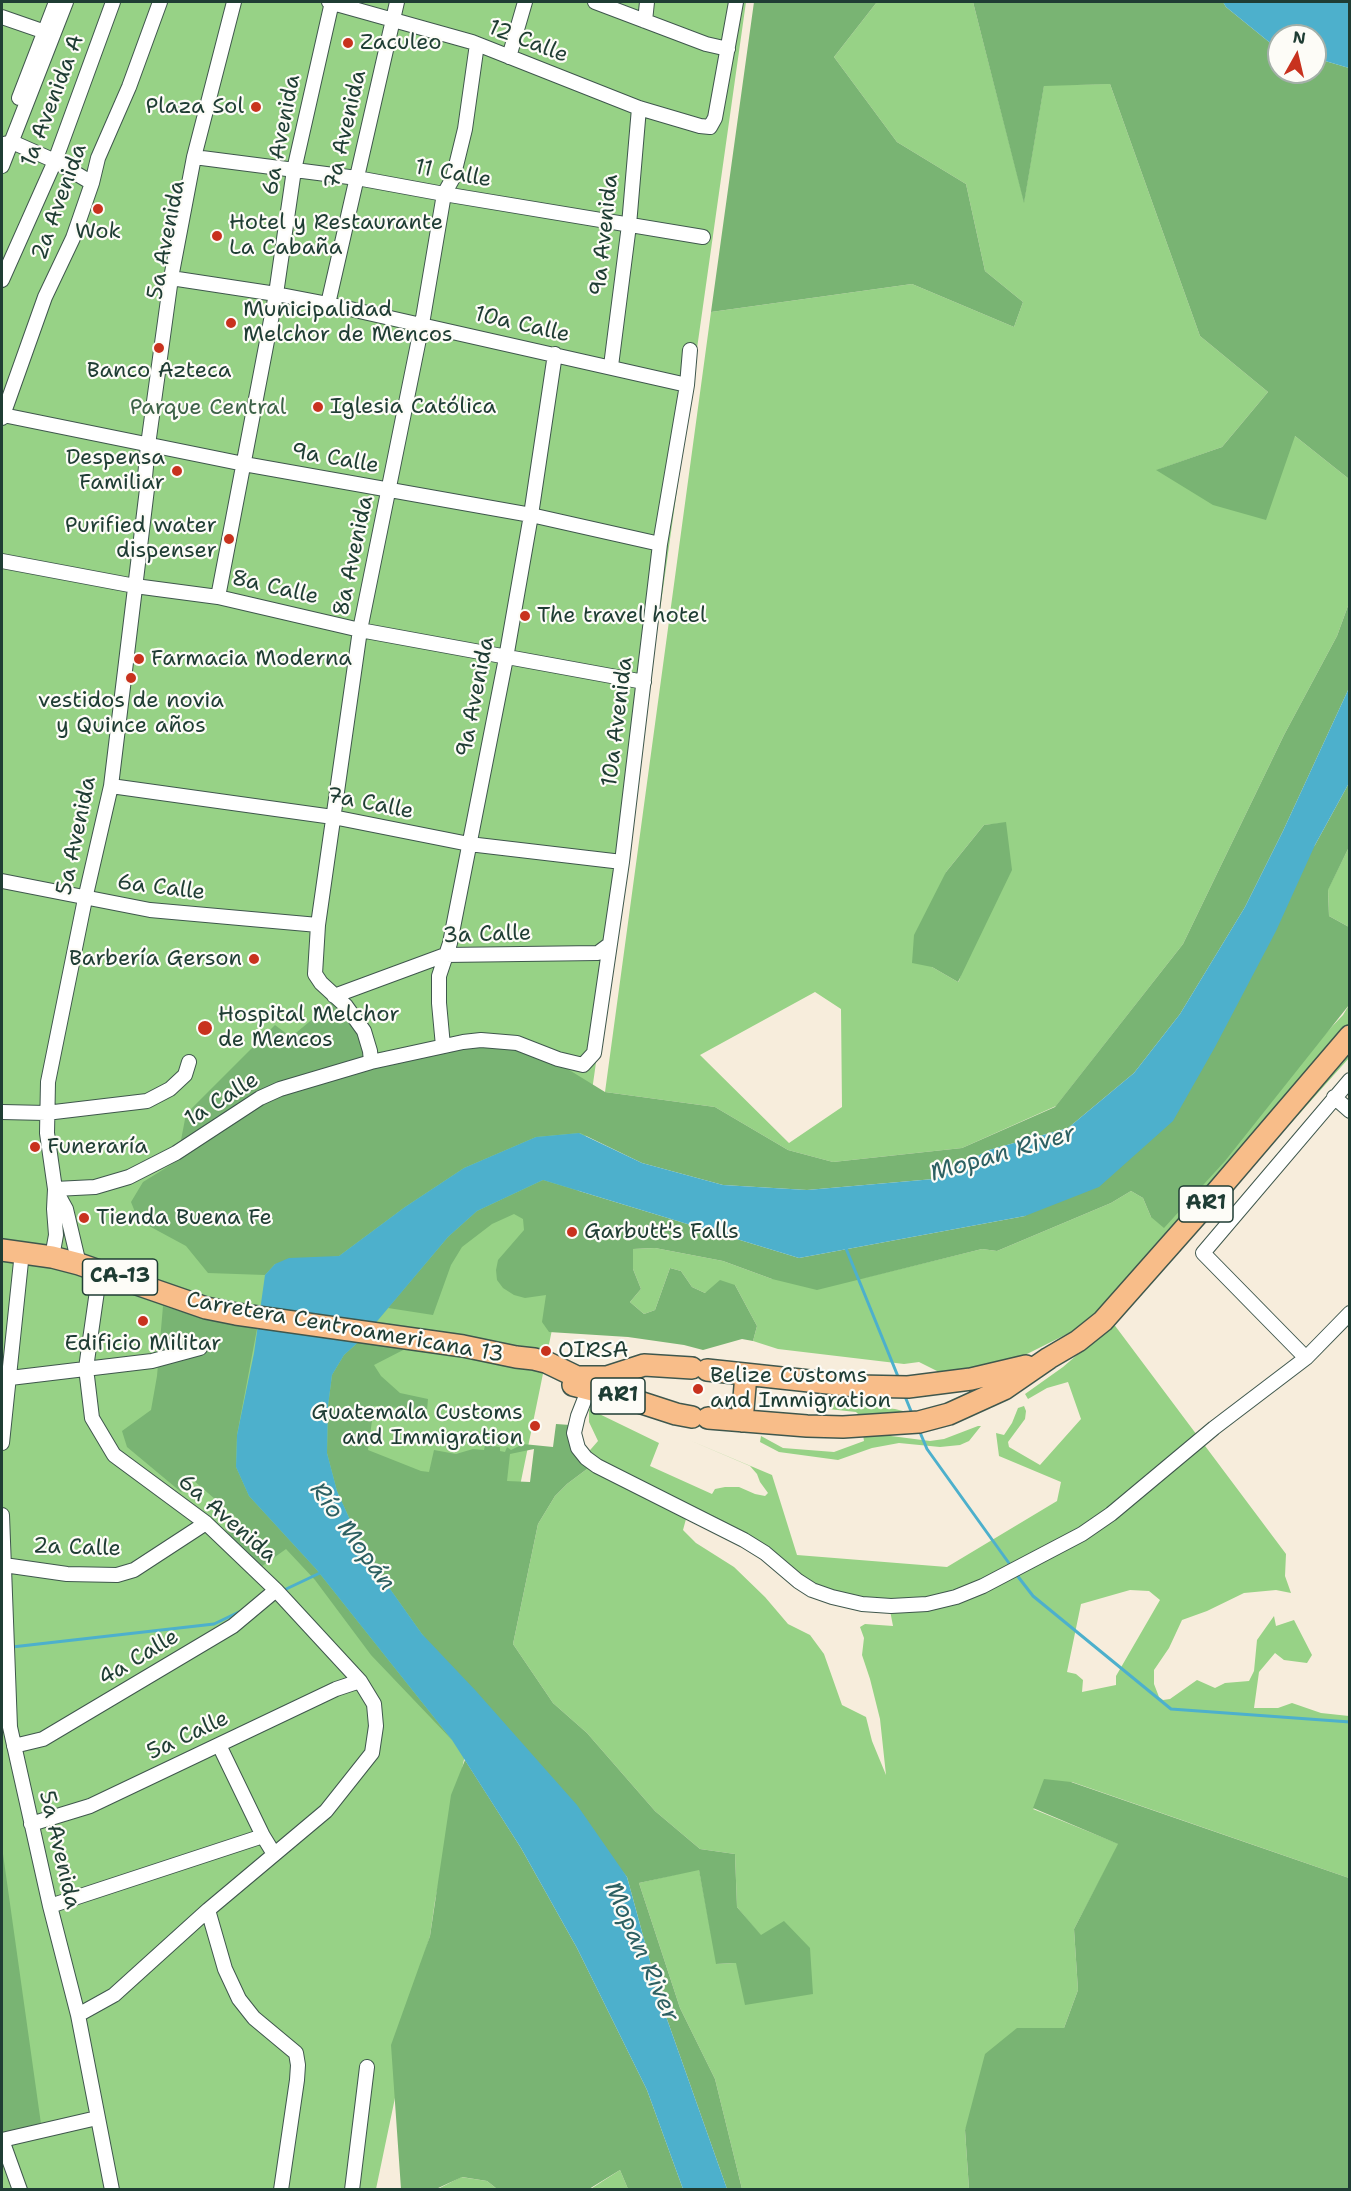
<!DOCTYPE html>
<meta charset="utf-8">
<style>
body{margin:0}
#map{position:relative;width:1351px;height:2191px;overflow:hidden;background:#f7eddc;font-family:"Shantell Sans",sans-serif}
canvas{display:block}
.frame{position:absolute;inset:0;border:3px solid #1f3d34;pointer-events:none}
.north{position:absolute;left:1267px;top:24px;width:60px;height:60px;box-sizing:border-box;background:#fdfcf7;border:2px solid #a4b0a9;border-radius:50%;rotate:8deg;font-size:16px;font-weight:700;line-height:24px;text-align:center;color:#1f3d34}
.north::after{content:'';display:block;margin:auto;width:21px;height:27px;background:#c8321e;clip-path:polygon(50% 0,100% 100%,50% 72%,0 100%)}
</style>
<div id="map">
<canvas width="1351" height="2191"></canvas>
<div class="frame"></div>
<div class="north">N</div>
</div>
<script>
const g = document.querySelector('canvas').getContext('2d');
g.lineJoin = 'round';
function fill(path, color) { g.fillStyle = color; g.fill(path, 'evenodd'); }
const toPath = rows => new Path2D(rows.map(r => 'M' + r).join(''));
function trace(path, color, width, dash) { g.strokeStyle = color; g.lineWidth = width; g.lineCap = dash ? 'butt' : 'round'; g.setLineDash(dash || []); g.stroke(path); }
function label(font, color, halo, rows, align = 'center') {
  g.font = font + ' "Shantell Sans",sans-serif'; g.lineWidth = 4.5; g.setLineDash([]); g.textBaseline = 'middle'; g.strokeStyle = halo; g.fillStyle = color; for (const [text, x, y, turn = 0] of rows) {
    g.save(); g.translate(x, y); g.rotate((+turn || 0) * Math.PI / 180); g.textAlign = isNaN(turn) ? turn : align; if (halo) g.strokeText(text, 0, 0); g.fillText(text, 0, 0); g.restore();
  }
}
fill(toPath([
 [2,2,746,2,572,1232,435,1901,430,1936,426,1949,376,2189,2,2190],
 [877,2,973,2,1024,201,1044,85,1110,84,1200,336,1268,392,1222,447,1157,470,1295,436,1349,479,1349,603,1337,636,1284,735,1183,944,1056,1106,962,1148,833,1162,788,1150,715,1107,605,1092,711,312,912,284,1014,327,1023,302,985,271,966,184,897,142,834,57],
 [1005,823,959,981,958,982,932,967,946,872,984,825],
 [815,992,841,1009,842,1107,789,1143,700,1055],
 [1349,847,1349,927,1329,916,1328,889],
 [1349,1005,1349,1058,1113,1323,1286,1554,1285,1576,1291,1593,1276,1590,1244,1593,1207,1611,1182,1620,1169,1648,1154,1670,1154,1684,1159,1697,1163,1700,1170,1699,1197,1680,1215,1688,1225,1683,1249,1681,1254,1671,1257,1640,1274,1616,1276,1626,1294,1620,1312,1655,1307,1663,1284,1660,1275,1653,1259,1672,1254,1708,1278,1708,1292,1703,1321,1713,1349,1716,1349,1878,1072,1782,1033,1809,1119,1844,1074,1929,1078,1990,1064,2028,1018,2028,965,2130,969,2189,742,2189,715,2079,680,2008,639,1883,699,1869,717,1964,735,1963,761,1936,737,1907,735,1854,700,1849,655,1811,587,1733,553,1703,513,1644,538,1524,555,1496,567,1484,587,1469,584,1457,598,1441,589,1422,589,1409,659,1443,650,1466,712,1494,715,1489,725,1487,739,1487,755,1494,765,1496,768,1493,760,1482,757,1474,750,1466,689,1440,772,1475,797,1555,947,1567,1057,1501,1061,1482,999,1456,996,1433,1004,1435,1012,1423,1018,1408,1024,1406,1026,1411,1025,1419,1008,1442,1009,1447,1040,1465,1081,1419,1068,1382,1047,1388,1028,1399,1025,1394,1063,1367,1113,1324,1083,1326,1025,1355,968,1370,939,1372,919,1362,904,1364,778,1349,753,1341,757,1326,735,1285,705,1293,692,1287,681,1271,670,1268,655,1310,644,1314,630,1302,641,1289,633,1269,633,1249,655,1248,723,1261,772,1279,863,1278,982,1249,997,1251,1111,1203,1131,1191,1143,1198,1151,1217,1343,1015],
 [695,1514,835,1599,888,1600,893,1626,865,1624,860,1627,864,1638,862,1655,870,1679,880,1719,886,1775,872,1741,866,1717,842,1705,824,1654,810,1635,788,1624,765,1597,734,1567,696,1543,683,1530,686,1519],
 [1130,1590,1149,1591,1160,1600,1116,1676,1116,1685,1082,1692,1083,1680,1076,1674,1067,1672,1081,1604],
 [819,1401,895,1409,915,1414,860,1416,856,1412,819,1408],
 [978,1426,981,1426,969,1441,960,1445,940,1447,899,1443,872,1448,838,1460,779,1452,760,1442,761,1436,783,1448,834,1452,864,1441,863,1435,886,1429,891,1436,930,1441,944,1439],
 [620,2170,628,2189,589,2190],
 [461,2177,487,2181,497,2189,436,2190]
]), '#97d286');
fill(toPath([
 [754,2,877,2,834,57,897,142,966,184,985,271,1023,302,1014,327,912,284,711,312],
 [973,2,1223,2,1226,7,1274,46,1279,47,1279,72,1315,72,1315,58,1349,68,1349,479,1295,436,1266,520,1213,505,1156,470,1222,447,1268,392,1200,336,1110,84,1044,86,1024,203],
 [1349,603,1349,688,1283,831,1245,907,1180,1014,1134,1073,1068,1128,989,1150,934,1179,807,1190,723,1185,642,1163,580,1133,536,1137,464,1168,405,1207,339,1256,275,1264,265,1275,208,1273,186,1246,149,1226,137,1217,131,1202,143,1182,177,1161,186,1114,275,1025,291,1037,333,1002,357,1030,368,1069,449,1050,494,1045,521,1051,561,1065,605,1092,715,1107,788,1150,833,1162,962,1148,1055,1107,1183,944,1284,735,1337,636],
 [1349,783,1349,847,1328,890,1329,916,1349,927,1349,1005,1225,1161,1164,1228,1151,1217,1143,1198,1131,1191,1111,1203,997,1251,982,1249,817,1290,772,1279,723,1261,655,1248,633,1249,633,1269,641,1289,630,1302,644,1314,655,1310,670,1268,681,1271,692,1287,705,1293,720,1280,735,1285,757,1326,753,1341,742,1339,703,1350,684,1345,628,1337,549,1332,542,1322,546,1295,525,1298,514,1295,503,1288,497,1280,496,1270,498,1260,524,1230,523,1219,514,1214,492,1224,462,1247,451,1265,433,1315,388,1308,448,1237,477,1211,543,1180,799,1258,1025,1216,1315,845],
 [1006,822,1012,870,958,982,932,967,912,963,914,935,946,872,984,825],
 [163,1306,205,1319,257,1329,237,1435,236,1467,249,1496,316,1569,452,1740,371,1655,315,1580,286,1549,261,1567,225,1530,238,1519,193,1480,181,1492,127,1447,122,1431,151,1410,157,1376],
 [363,1338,409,1347,374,1365,381,1376,400,1393,428,1399,427,1410,374,1406,368,1450,421,1471,429,1472,434,1450,456,1454,473,1449,484,1450,485,1445,500,1447,500,1451,505,1452,507,1447,511,1450,523,1444,553,1447,556,1424,570,1425,587,1463,587,1469,567,1484,555,1496,538,1524,513,1644,553,1703,587,1733,655,1811,700,1849,735,1854,737,1907,761,1935,784,1921,810,1948,813,1994,745,2005,736,1963,716,1964,699,1870,639,1883,680,2008,715,2079,742,2189,727,2189,662,2005,627,1877,422,1634,366,1555,337,1491,327,1453,328,1406,332,1375,344,1355],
 [534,1449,530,1482,507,1481,510,1454],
 [465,1760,521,1848,577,1948,647,2090,683,2189,628,2189,620,2170,589,2189,497,2189,487,2181,462,2177,436,2189,401,2189,391,2045,430,1936,451,1795],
 [1044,1779,1071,1782,1349,1878,1349,2189,969,2189,965,2130,985,2054,1017,2028,1064,2028,1078,1990,1074,1929,1118,1844,1033,1808],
 [2,1847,42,2131,2,2140]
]), '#79b473');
fill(toPath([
 [1223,2,1349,2,1349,68,1315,58,1315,36,1279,36,1279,47,1274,46,1226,7],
 [1349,688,1349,783,1315,845,1276,931,1215,1047,1173,1121,1099,1187,1025,1216,799,1258,543,1180,477,1211,448,1237,363,1338,344,1355,332,1375,328,1406,327,1453,337,1491,366,1555,422,1634,476,1691,577,1805,627,1877,662,2005,727,2189,683,2189,647,2090,577,1948,521,1848,452,1740,316,1569,249,1496,236,1467,237,1435,254,1353,265,1275,275,1264,289,1258,339,1256,405,1207,464,1168,536,1137,579,1133,642,1163,723,1185,807,1190,934,1179,989,1150,1068,1128,1134,1073,1180,1014,1245,907,1283,831]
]), '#4db0cc');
trace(toPath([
 [845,1246,899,1379],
 [904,1394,913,1416],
 [919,1430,927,1449,1011,1566],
 [1016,1574,1033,1596,1171,1709,1350,1722],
 [282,1591,322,1572],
 [12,1647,214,1624,241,1611]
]), '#4db0cc', 3);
const minor = toPath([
 [329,2,472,42,639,108,700,126,710,127,715,118,736,2],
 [595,2,706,44,728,49],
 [2,17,51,34],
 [645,21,647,2],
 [509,57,525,2],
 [19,98,56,2],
 [4,144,12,142,55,161,92,183],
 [194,157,357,178,444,194,703,237],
 [2,166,66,2],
 [171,278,276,294,328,304,687,385],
 [2,280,55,161,113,2],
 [328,304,397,2],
 [611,366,629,225,639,108],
 [3,415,244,464,531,515,660,544],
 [2,418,45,297,73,238,92,183,98,158,129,87,160,2],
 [2,561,135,586,218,597,360,630,644,682],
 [218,597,276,294,294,170,332,2],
 [111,786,333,817,469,844,622,862],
 [2,881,150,910,318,925],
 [334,996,445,955,598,953,610,944],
 [443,1046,439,1003,439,976,450,943,506,658,531,515,555,354],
 [371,1062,370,1051,364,1031,346,1006,321,983,315,974,318,925,360,630,422,324,444,194,453,178,465,129,477,44],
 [1334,1097,1350,1111],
 [2,1112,46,1113,147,1101,170,1089,185,1075,189,1062],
 [55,1189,95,1187,129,1177,176,1153,260,1098,280,1089,371,1062,463,1042,481,1040,517,1043,558,1059,583,1065,594,1053,622,862,660,544,687,385,690,350],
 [55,1189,66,1209,79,1264],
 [52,1257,56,1235,54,1209,55,1189,47,1133,48,1082,85,899,111,786,147,489,145,477,148,445,171,278,194,157,234,2],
 [1306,1358,1203,1253,1350,1080],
 [10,1378,152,1361,200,1348],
 [591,1383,578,1416,574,1433,578,1448,586,1458,597,1466,744,1540,765,1553,798,1581,812,1590,832,1597,862,1604,891,1606,927,1604,956,1597,983,1586,1082,1534,1111,1514,1214,1428,1306,1358,1350,1313],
 [2,1443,22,1252],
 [2,1515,10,1727,50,1906,78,2015,112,2190],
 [4,1565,67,1574,117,1575,134,1570,206,1523],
 [219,1745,263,1836,274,1854],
 [14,1746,43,1739,233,1626,276,1590],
 [31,1824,90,1806,336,1689,360,1681],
 [50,1906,263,1836],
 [208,1910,225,1969,239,1999,254,2018,296,2053,298,2065,297,2080,281,2190],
 [78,2015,114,1995,208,1910,326,1811,372,1753,376,1726,374,1704,360,1681,276,1590,206,1523,114,1455,92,1418,86,1368,100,1270],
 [2,2140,97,2118],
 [2,2140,20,2190],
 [352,2190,367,2067]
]);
const highway = toPath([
 [2,1250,52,1257,79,1264,206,1308,236,1314,463,1346,516,1357,534,1359,546,1362,577,1377,607,1377,644,1365,692,1368],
 [707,1370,856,1386,908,1387,971,1379,1026,1366],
 [573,1385,636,1401,676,1414,692,1417],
 [708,1418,807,1426,843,1427,919,1422,949,1414,1004,1389,1049,1358,1078,1341,1103,1321,1203,1208,1350,1036],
 [742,1421,746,1375]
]);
trace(minor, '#3f574d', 16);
trace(highway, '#3f574d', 24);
trace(minor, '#fff', 14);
trace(highway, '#f8bd89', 21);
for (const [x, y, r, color] of [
 [348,43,6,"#c8321e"],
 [256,107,6,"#c8321e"],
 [98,209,6,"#c8321e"],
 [217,236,6,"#c8321e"],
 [231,323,6,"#c8321e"],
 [159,348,6,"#c8321e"],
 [318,407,6,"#c8321e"],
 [177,471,6,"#c8321e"],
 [229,539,6,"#c8321e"],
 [525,616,6,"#c8321e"],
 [139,659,6,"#c8321e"],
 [131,678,6,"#c8321e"],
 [254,959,6,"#c8321e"],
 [205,1028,8,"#c8321e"],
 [35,1147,6,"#c8321e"],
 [84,1218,6,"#c8321e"],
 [572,1232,6,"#c8321e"],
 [143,1321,6,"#c8321e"],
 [546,1351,6,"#c8321e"],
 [698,1389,6,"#c8321e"],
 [535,1426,6,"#c8321e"]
]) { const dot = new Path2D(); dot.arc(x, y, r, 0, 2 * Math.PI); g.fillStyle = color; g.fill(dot); trace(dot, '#fdfcf7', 2); }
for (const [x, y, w] of [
 [1206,1204,54],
 [120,1277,75],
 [618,1396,54]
]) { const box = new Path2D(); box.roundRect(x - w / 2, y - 18, w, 36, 4.5); g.fillStyle = '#fdfcf7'; g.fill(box); trace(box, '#1f3d34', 1.5); }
label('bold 21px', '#1f3d34', null, [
 ["AR1",1206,1204],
 ["CA-13",120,1277],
 ["AR1",618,1396]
]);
label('22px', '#1f3d34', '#fdfcf7', [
 ["12 Calle",528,42,21],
 ["1a Avenida A",53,101,-69],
 ["7a Avenida",346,130,-77],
 ["6a Avenida",282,135,-79],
 ["11 Calle",453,174,10],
 ["2a Avenida",60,202,-70],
 ["9a Avenida",605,235,-84],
 ["5a Avenida",167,240,-79],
 ["10a Calle",522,325,13],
 ["9a Calle",335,459,10],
 ["8a Avenida",354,556,-78],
 ["8a Calle",275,588,13],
 ["9a Avenida",476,697,-79],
 ["10a Avenida",618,722,-83],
 ["7a Calle",370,804,11],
 ["5a Avenida",77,836,-78],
 ["6a Calle",161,888,7],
 ["3a Calle",487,935,-2],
 ["1a Calle",222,1100,-32],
 ["Carretera Centroamericana 13",345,1328,10],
 ["6a Avenida",227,1519,41],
 ["2a Calle",77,1548,2],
 ["4a Calle",139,1658,-31],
 ["5a Calle",188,1736,-25],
 ["5a Avenida",59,1850,77]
]);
label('22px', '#1f3d34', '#fdfcf7', [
 ["Zaculeo",360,43],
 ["Plaza Sol",244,107,"right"],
 ["Hotel y Restaurante",229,223],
 ["La Cabaña",229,248],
 ["Wok",98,232,"center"],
 ["Municipalidad",243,310],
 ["Melchor de Mencos",243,335],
 ["Banco Azteca",159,371,"center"],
 ["Iglesia Católica",330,407],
 ["Despensa",165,458,"right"],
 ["Familiar",165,483,"right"],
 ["Purified water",217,526,"right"],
 ["dispenser",217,551,"right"],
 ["The travel hotel",537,616],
 ["Farmacia Moderna",151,659],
 ["vestidos de novia",131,701,"center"],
 ["y Quince años",131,726,"center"],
 ["Barbería Gerson",242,959,"right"],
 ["Hospital Melchor",218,1015],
 ["de Mencos",218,1040],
 ["Funeraría",47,1147],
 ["Tienda Buena Fe",96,1218],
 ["Garbutt's Falls",584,1232],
 ["Edificio Militar",143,1344,"center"],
 ["OIRSA",558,1351],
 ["Belize Customs",710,1376],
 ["and Immigration",710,1401],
 ["Guatemala Customs",523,1413,"right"],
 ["and Immigration",523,1438,"right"]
], 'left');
label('22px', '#3d6248', '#fdfcf7', [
 ["Parque Central",208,408]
]);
label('italic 24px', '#2d6062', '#fdfcf7', [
 ["Mopan River",1003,1154,-16],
 ["Río Mopán",352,1537,54],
 ["Mopan River",641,1952,66]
]);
</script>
